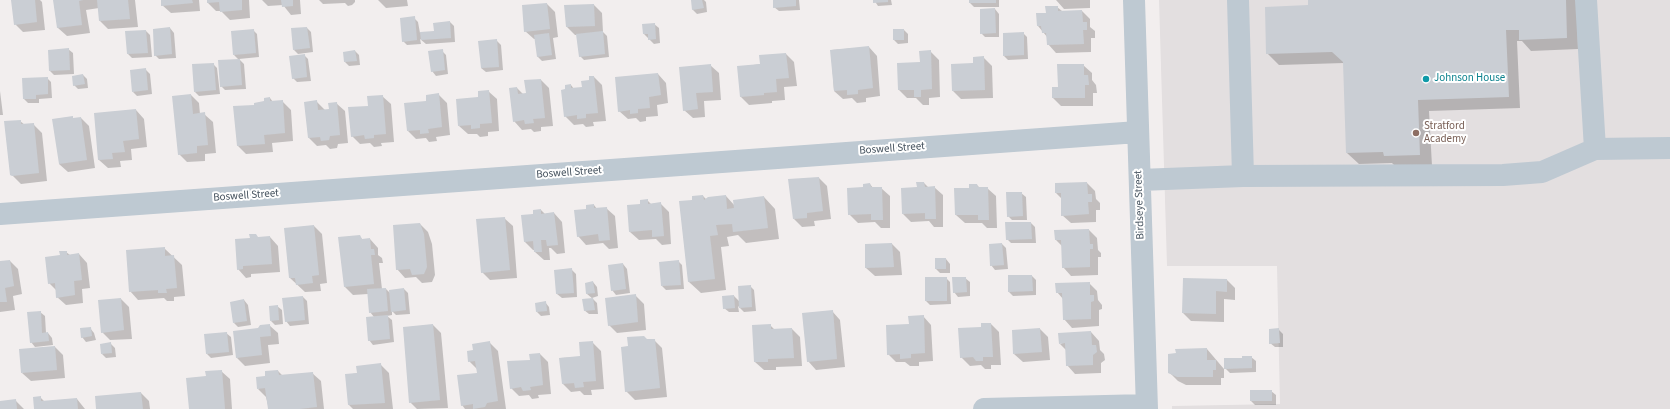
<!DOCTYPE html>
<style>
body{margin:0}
canvas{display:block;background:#f2eeee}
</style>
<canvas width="1670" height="409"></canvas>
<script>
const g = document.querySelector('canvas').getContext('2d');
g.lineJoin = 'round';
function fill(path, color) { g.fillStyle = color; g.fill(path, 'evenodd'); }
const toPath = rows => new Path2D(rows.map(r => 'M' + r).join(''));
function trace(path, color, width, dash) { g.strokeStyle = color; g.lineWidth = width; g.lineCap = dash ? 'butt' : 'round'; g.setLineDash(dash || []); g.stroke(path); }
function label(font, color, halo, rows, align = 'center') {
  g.font = font + ' "Source Sans 3",sans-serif'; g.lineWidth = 4; g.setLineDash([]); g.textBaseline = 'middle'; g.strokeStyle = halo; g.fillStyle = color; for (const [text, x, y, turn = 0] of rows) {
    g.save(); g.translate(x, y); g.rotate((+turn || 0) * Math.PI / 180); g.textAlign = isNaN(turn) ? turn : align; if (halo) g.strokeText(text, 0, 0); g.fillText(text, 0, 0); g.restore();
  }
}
fill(toPath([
 [1159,0,1670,0,1670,409,1172,409,1172,406,1280,404,1277,266,1167,266]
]), '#e3dfe0');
fill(toPath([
 [12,0,40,0,42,2,45,30,23,32,15,24],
 [54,0,135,0,138,27,108,29,100,21,99,8,86,10,90,33,67,36,58,28],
 [162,0,199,0,200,11,171,13,162,5],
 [208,0,249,0,250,18,230,20,221,11,216,11,208,3],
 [262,0,300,0,301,14,291,15,283,5,268,6],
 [319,0,355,0,355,2,352,5,348,6,345,3,323,4],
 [378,0,407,0,408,6,386,8],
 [692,0,704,0,706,2,707,12,697,14,693,10],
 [774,0,799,0,800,10,779,11,774,7],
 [874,0,891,0,892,5,878,6],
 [970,0,999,0,999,7,974,7,970,3],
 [1090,0,1090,8,1064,9,1056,0],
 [1309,0,1577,0,1578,49,1531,51,1522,41,1517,41,1520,108,1429,111,1432,166,1396,167,1392,163,1359,164,1347,153,1344,63,1279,65,1267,53,1309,6],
 [547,4,555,12,558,37,553,38,556,59,542,61,538,57,535,39,534,39,525,31],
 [594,5,602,13,603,32,607,36,609,57,584,60,580,56,577,35,575,35,567,27],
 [1057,7,1062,11,1082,11,1090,19,1090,27,1095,31,1095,38,1091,38,1091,52,1056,53,1048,44,1048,38,1038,26,1047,14],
 [995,9,999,14,999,37,985,37,981,33],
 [414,18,418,22,420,33,435,32,450,22,454,26,455,42,426,44,420,39,421,44,407,45,403,41],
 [654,24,659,28,660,43,654,44,644,34],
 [170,28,174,33,176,58,159,59,155,55],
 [307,28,311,32,313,52,298,54,294,50],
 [253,30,257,34,259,57,239,59,244,64,246,89,225,90,221,86,239,60,234,55],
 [904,30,908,34,908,43,898,44,894,40],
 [146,31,150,35,152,57,132,58,128,54],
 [1023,33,1027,37,1028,59,1008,60,1004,56],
 [497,41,501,45,503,70,486,72,481,68],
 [869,47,877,56,880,96,866,98,866,102,857,103,852,98,843,99,834,91,831,50],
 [68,49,73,53,74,74,54,75,50,71],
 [355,51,359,55,360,65,349,66,345,62],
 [442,51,446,55,448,74,436,76,432,71],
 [930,51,939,60,940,97,929,98,929,105,923,105,916,98,907,98,899,90],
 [786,54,794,62,797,86,784,87,785,100,772,101,772,103,749,105,741,97,738,67,761,64,761,56],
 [304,55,308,59,311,81,297,82,293,78],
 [984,58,992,66,993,98,961,99,953,91,974,64],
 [213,64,217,68,220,94,199,96,195,92],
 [710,65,719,73,721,100,704,101,705,117,693,118,684,110],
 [1083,65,1092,73,1092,80,1096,85,1097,93,1093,93,1093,106,1061,106,1053,98,1059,88],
 [146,70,150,74,152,94,137,96,133,92],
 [658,74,666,83,668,103,657,105,658,116,646,117,646,121,640,122,636,118,628,119,619,111],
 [83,75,87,79,88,88,78,89,74,85],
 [594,77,602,85,606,121,593,122,594,126,586,127,583,124,574,125,565,116,566,90,571,85,574,89,583,88],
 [47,78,51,82,52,98,39,99,39,103,28,103,24,99],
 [541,80,549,88,553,126,541,127,541,131,534,132,531,129,522,130,514,121,517,88,523,94,527,94],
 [0,91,3,115,0,115],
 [488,91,497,99,499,131,488,132,488,136,480,137,477,134,468,134,459,126,479,98],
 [438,94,447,103,450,135,436,137,437,141,429,142,426,138,416,139,408,131,427,102],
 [191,95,199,103,200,114,204,114,213,122,216,153,205,154,205,161,187,162,179,154],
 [382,96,391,104,394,142,381,143,382,146,374,147,370,143,360,144,352,136,369,107],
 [270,98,273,102,282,101,291,110,293,141,272,143,273,152,246,154,238,146,254,106,265,102],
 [316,101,325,110,330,110,336,103,345,111,348,143,338,144,337,148,330,149,326,145,317,146,309,138],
 [136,110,144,119,147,147,131,149,132,160,120,161,121,167,108,168,99,160,95,114],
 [72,117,74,119,81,118,89,126,95,168,68,172,59,164],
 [20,121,25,125,33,124,42,133,47,181,21,184,11,174],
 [819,178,827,186,831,219,814,221,815,226,802,227,794,219],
 [924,183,928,187,934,187,943,195,943,227,934,227,929,221,911,222,903,214,918,188],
 [1087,183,1095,191,1096,199,1100,203,1100,210,1096,210,1096,222,1071,223,1062,215,1062,199,1056,193],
 [870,184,873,188,881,188,890,196,890,228,881,228,875,222,858,223,849,214,864,188],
 [977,185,980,188,987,188,996,196,997,228,987,228,982,223,965,223,956,215,970,189],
 [1021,193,1026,197,1027,220,1012,220,1008,216],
 [703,196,706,199,726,196,735,206,764,197,775,209,779,239,746,243,738,235,727,237,729,246,721,247,726,290,701,293,689,282,693,201],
 [647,200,651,204,660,203,669,212,671,244,662,245,656,239,639,240,630,232,628,206,641,205],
 [594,205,597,209,606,208,615,216,618,248,609,249,603,243,586,245,578,236,588,209],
 [541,210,545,214,554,213,562,222,565,253,557,254,551,248,549,248,550,260,544,260,535,252,535,250,533,250,525,242,534,215],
 [504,218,513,226,517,278,490,280,482,272],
 [1007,223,1031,223,1035,227,1036,243,1011,243,1007,239],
 [420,224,428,232,432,244,435,275,432,282,422,283,416,277,405,278,397,269],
 [314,226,322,234,327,283,320,284,321,291,305,292,290,278],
 [1089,230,1097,238,1098,250,1101,253,1101,257,1098,257,1098,275,1071,276,1063,267,1062,246,1056,240],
 [359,236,363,240,370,239,378,248,378,255,382,258,383,263,379,263,382,289,386,289,390,293,404,289,408,293,410,314,396,315,392,311,392,315,387,316,392,320,394,342,373,345,369,340,374,317,370,312,368,294,353,295,345,287],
 [270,237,278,246,280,272,251,274,251,277,246,278,238,269,259,238],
 [892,244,900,252,902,275,875,276,866,268,866,245],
 [1002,244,1006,248,1008,269,995,270,991,265],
 [164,248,182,265,185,296,174,297,174,301,167,301,164,298,138,300,130,291],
 [66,252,70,255,79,254,87,263,90,288,82,289,83,303,66,305,57,297,57,291,49,283,61,256],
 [946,259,950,264,950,273,940,273,936,269],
 [10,261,18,269,22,294,13,296,15,310,0,312,0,262],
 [678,261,682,265,684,289,666,290,662,286],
 [623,264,627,269,630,293,616,295,612,290],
 [571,269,576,274,577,297,562,298,557,294],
 [1032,276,1036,280,1036,295,1013,296,1009,292],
 [946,278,950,282,951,304,930,305,926,301],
 [965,278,970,282,970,296,958,297,954,292],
 [1184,279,1227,280,1235,288,1235,300,1224,299,1224,322,1191,321,1183,313],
 [593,282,597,287,598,296,592,298,597,303,598,314,589,314,584,310,593,299,587,294],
 [1089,283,1097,291,1098,300,1102,305,1102,309,1099,310,1099,326,1072,328,1064,319,1063,299,1057,292],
 [750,286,754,290,756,311,744,312,738,306,739,312,729,312,724,308,734,296,740,302],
 [635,295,644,304,646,330,617,333,609,325],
 [303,297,307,301,309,324,290,326,286,321],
 [121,299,129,307,132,339,110,340,102,332],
 [244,300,248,305,251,325,238,327,234,323],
 [545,302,549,307,550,315,541,316,537,312],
 [277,306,282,310,283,324,275,325,271,321],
 [832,311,840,320,845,367,816,370,808,361],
 [40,312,45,316,46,333,48,333,52,338,53,345,35,347,31,342],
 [923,316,931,325,933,361,919,362,919,366,910,366,905,362,896,362,888,354,910,325],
 [991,324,999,332,1001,365,991,365,991,369,985,369,981,365,970,366,961,357,982,328],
 [269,325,278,333,279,344,268,345,270,363,245,366,237,358,258,329],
 [433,325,441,333,448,408,417,409,410,402],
 [770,325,775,330,792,329,800,337,802,366,776,367,776,370,764,370,755,362],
 [90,328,94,333,96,340,86,342,82,337],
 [1040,329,1048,337,1050,360,1023,362,1014,354],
 [1278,329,1283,334,1283,347,1275,347,1270,343],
 [1091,332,1099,341,1100,350,1104,354,1105,360,1101,363,1101,373,1075,374,1067,365,1066,350,1060,344],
 [226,333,231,337,233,355,211,358,207,354],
 [647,340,654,340,662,348,667,397,635,400,626,391],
 [592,342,601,351,604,389,591,390,592,395,584,395,580,391,571,392,563,384,560,358,581,357],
 [110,343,115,348,116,357,106,358,102,354],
 [490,343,498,351,506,409,465,409,462,405,478,373,478,370,469,361,474,351],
 [55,347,63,355,65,378,31,381,22,373],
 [1207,349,1224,369,1224,378,1221,378,1221,385,1186,385,1178,381,1169,372],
 [540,354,548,362,551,394,538,395,539,398,532,399,529,395,519,396,511,388,531,361],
 [1251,357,1256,361,1256,372,1230,373,1225,368],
 [380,364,389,373,393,409,353,409,349,405,346,375,358,373],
 [221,371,230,379,232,409,190,409,207,377],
 [278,371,283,376,312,373,321,381,324,409,269,409,266,397,258,389],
 [1271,391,1276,395,1276,405,1255,405,1251,401],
 [141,393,149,401,150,409,97,409],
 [40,397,45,402,77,399,85,409,35,409],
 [15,400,24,409,0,409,0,402]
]), '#0003');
fill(toPath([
 [11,0,35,0,37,22,14,25],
 [53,0,83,0,79,1,82,25,57,28],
 [97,0,128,0,130,19,99,21],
 [161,0,192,0,193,3,161,6],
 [207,0,242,0,242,10,220,12,219,2,207,3],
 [281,0,293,0,293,6,282,7],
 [691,0,702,0,704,8,692,10],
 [773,0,796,0,796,6,773,8],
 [873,0,888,0,888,2,873,3],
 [969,0,996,0,996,3,969,3],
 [1308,0,1566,0,1567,38,1519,40,1519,30,1506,30,1509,97,1418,100,1420,155,1384,156,1383,152,1346,153,1343,62,1332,52,1266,54,1265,7,1308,5],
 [547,3,550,29,524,32,522,5],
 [594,4,595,26,566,27,564,5],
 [1045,6,1058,6,1058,11,1082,10,1083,22,1087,22,1087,30,1083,30,1084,44,1047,45,1046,33,1042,33,1041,26,1037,26,1036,13,1046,13],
 [995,8,996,33,980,34,980,9],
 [415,16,417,40,402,42,400,18],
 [450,21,451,38,421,40,420,32,434,31,433,23],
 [655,23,656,39,648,40,648,34,643,34,642,24],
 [170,27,172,54,154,56,153,29],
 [307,27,310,48,293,50,291,28],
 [254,29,256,53,233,55,231,31],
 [893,29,904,29,904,40,893,40],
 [146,30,148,53,127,54,125,31],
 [603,31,605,54,579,57,576,34],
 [1024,32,1024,55,1003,56,1003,33],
 [549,33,552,55,537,57,534,35],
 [497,39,499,67,481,68,478,41],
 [869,46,873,88,858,90,858,94,847,95,847,90,834,91,830,50],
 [69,48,70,70,49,71,48,50],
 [443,49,445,70,431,72,428,51],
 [355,50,357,61,344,62,343,52],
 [931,50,932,89,921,90,921,97,914,97,914,90,898,90,897,63,920,62,919,51],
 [786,53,789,78,776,79,777,92,764,93,764,95,740,97,737,66,760,64,759,55],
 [305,54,307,77,292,79,289,56],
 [984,56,985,90,952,91,951,64,973,63,973,57],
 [240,59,242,85,220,87,218,60],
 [214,63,216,90,194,92,192,64],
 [711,64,713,92,696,93,698,109,683,111,679,67],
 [1057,64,1084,64,1084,75,1088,75,1089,85,1085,85,1085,98,1052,98,1052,87,1058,87],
 [146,68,148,90,132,92,130,70],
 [658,73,661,95,649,97,650,108,638,109,638,113,630,114,630,110,618,112,615,77],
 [83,74,85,84,73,86,72,76],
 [589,76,594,76,598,113,586,114,586,118,577,119,577,115,564,117,561,90,565,89,565,85,571,84,571,88,582,87,581,81,589,80],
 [48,77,48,94,36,95,36,99,23,99,22,78],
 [541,79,545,118,533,119,534,123,525,124,524,120,513,122,509,88,517,87,518,94,526,93,524,80],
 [489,90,492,123,480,124,480,128,471,129,471,125,458,126,456,99,478,97,478,91],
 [439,93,442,127,428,129,429,133,420,134,420,130,407,131,404,103,426,101,426,95],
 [191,94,193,114,205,112,208,145,197,146,197,153,178,155,172,96],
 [383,95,386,134,374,135,374,138,365,139,364,135,351,137,348,107,368,106,367,96],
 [270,97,270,101,283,100,285,133,264,135,265,144,237,146,233,106,254,105,254,103,264,101,264,98],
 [317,100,318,110,329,109,328,103,337,102,340,135,330,136,329,140,321,141,320,137,308,138,304,102],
 [136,109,139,139,123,141,125,152,112,153,113,159,98,160,94,113],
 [73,116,73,118,81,117,87,160,59,164,52,119],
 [21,120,21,124,34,123,39,173,12,176,10,175,4,121],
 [819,177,823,211,807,213,807,218,793,219,788,179],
 [916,182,924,182,925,187,935,186,936,219,925,219,925,213,902,214,901,188,917,187],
 [1087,182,1088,194,1092,194,1092,202,1088,202,1089,214,1061,216,1061,193,1055,193,1055,183],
 [870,183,871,187,882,187,883,220,871,220,871,214,848,215,847,188,863,187,863,184],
 [969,184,977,184,978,187,988,187,989,220,978,220,978,215,955,215,954,188,969,188],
 [1006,192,1022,192,1023,216,1007,217],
 [703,195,704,200,708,197,726,195,727,209,734,208,733,200,764,196,768,228,733,232,732,224,716,225,718,235,710,236,715,279,688,282,679,201,692,200,692,196],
 [648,199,648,204,661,202,664,236,652,237,652,230,629,232,627,205,640,204,640,200],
 [594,204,594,208,607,207,610,240,599,241,598,234,577,237,574,210,586,209,586,205],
 [541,209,541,214,554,212,558,245,547,246,546,240,541,240,542,252,534,252,533,241,524,242,521,215,533,214,533,210],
 [505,217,510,270,481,273,476,219],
 [1005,222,1031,222,1032,239,1006,240],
 [420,223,424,234,427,267,424,274,412,275,410,269,396,270,393,225],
 [314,225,319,275,312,276,313,283,296,285,295,278,289,278,284,228],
 [1089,229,1090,244,1093,244,1093,249,1090,249,1090,267,1062,268,1061,240,1055,240,1054,230],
 [249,234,256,234,258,237,270,236,272,264,243,266,243,269,237,270,235,239,250,238],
 [360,235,362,239,370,238,371,249,374,249,375,255,371,255,374,284,344,287,338,237],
 [892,243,894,267,865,268,865,244],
 [1002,243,1004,265,990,266,989,244],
 [165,247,165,256,174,255,177,288,166,289,167,293,158,293,158,290,129,292,126,250],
 [59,251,67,251,67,255,79,253,82,280,74,281,75,295,56,298,55,283,48,284,45,257,60,255],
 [935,258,946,258,946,269,935,269],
 [10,260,14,286,5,288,7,302,0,302,0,261],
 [679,260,681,285,661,286,659,262],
 [623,263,626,289,611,291,608,265],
 [572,268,574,293,556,294,554,270],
 [1008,275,1032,275,1033,291,1008,292],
 [925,277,947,277,947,301,925,301],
 [952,277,966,277,967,292,953,293],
 [1183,278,1227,279,1227,292,1216,291,1216,314,1182,313],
 [593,281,595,293,586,294,585,283],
 [1090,282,1090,295,1094,295,1094,301,1091,302,1091,319,1063,320,1062,293,1056,293,1055,283],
 [751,285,752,307,739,308,738,286],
 [386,288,388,311,369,313,367,289],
 [404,288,406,310,391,312,389,290],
 [636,294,638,322,608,326,605,298],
 [734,295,735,308,723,309,722,296],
 [303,296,305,320,285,322,282,298],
 [121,298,124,330,101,333,98,300],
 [593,298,595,310,584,311,582,299],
 [244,299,247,321,233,323,230,302],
 [546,301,547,311,536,312,535,303],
 [278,305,279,320,270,321,269,306],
 [833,310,837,359,807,362,802,313],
 [41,311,42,333,48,332,49,341,30,343,27,312],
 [388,315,390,339,368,341,366,317],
 [924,315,925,353,911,354,911,358,900,359,900,354,887,355,886,325,909,324,908,316],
 [981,323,991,323,993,357,983,357,983,361,976,361,973,357,960,358,958,328,981,327],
 [270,324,271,336,260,337,262,355,236,358,233,331,258,328,260,325],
 [433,324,440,400,409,403,403,327],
 [771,324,771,329,792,328,794,358,768,359,768,362,754,362,752,325],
 [91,327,92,336,81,338,80,328],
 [1040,328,1042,352,1013,354,1012,330],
 [1279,328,1280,343,1269,344,1269,329],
 [1091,331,1092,345,1096,345,1097,352,1093,355,1093,365,1066,366,1065,343,1059,344,1058,333],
 [227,332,229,352,206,354,204,334],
 [644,336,647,339,655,339,660,388,625,392,621,347,628,346,627,337],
 [490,341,498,401,487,403,485,407,473,409,473,404,461,406,457,375,477,373,475,361,468,362,467,351,473,350,472,344],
 [593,341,596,381,583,382,584,387,575,388,574,383,562,384,559,358,580,356,579,342],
 [111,342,112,353,101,354,100,344],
 [55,346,57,370,21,373,19,349],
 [1207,348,1207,360,1216,360,1216,370,1213,370,1213,377,1177,377,1168,373,1168,354,1176,353,1175,349],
 [540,353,543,385,530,387,531,390,523,391,521,387,510,389,507,361,530,360,529,354],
 [1242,356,1252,356,1252,368,1224,369,1224,358,1242,358],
 [381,363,385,403,348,405,345,374,357,373,356,366],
 [222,370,225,409,189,409,186,378,206,376,205,371],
 [278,370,279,375,313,372,317,407,300,409,268,409,265,388,257,389,256,377,265,376,265,371],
 [1250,390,1272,390,1272,401,1250,401],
 [141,392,143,409,96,409,95,396],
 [41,396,41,401,77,398,78,409,34,409,33,397],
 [16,399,17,409,0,409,0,401]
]), '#caced4');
trace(toPath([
 [1134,0,1147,409],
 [1238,0,1243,176],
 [1586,0,1595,149],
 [1140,180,1243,176,1503,175,1542,172,1595,149,1670,148],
 [0,214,1138,132],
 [984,409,1146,405]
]), '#bec9d2', 22);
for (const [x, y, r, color] of [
 [1426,79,4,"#0f9aa8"],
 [1416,133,4,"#8d6e63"]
]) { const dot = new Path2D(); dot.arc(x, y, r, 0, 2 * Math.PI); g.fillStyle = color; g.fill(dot); trace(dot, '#fff', 1.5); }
label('11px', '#0d838f', '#fff', [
 ["Johnson House",1434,79]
], 'left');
label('11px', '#785e54', '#fff', [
 ["Stratford",1424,127],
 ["Academy",1424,140]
], 'left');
label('11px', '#45525e', '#fff', [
 ["Boswell Street",892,149,-4],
 ["Boswell Street",569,173,-4],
 ["Boswell Street",246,196,-4],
 ["Birdseye Street",1140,205,-92]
]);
</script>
